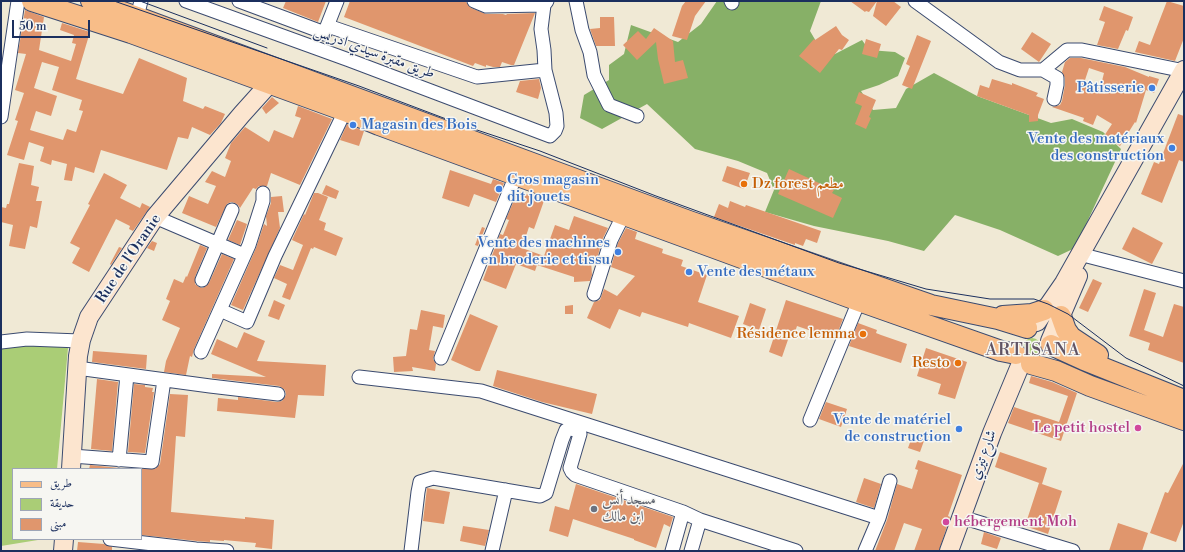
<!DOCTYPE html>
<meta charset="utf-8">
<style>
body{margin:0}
#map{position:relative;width:1185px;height:552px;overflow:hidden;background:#f0e9d5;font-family:"Libre Bodoni",Amiri,serif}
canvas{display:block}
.frame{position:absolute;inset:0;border:2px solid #1b2f5e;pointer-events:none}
.legend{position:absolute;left:12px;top:468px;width:130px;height:72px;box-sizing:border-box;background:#f6f6f2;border:1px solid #9ea6b7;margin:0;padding:5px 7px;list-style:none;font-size:12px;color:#1b2f5e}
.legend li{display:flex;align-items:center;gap:8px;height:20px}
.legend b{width:20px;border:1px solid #9ea6b7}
.scale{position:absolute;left:12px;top:20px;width:78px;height:18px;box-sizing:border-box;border:2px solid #1b2f5e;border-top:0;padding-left:5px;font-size:12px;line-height:14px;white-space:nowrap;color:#1b2f5e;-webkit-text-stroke:3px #f6f6f2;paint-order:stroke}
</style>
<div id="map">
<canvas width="1185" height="552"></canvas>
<div class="frame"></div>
<ul class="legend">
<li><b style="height:5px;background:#f8bd88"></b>طريق</li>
<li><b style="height:11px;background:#aacd76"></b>حديقة</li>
<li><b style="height:11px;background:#e0966d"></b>مبنى</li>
</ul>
<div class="scale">50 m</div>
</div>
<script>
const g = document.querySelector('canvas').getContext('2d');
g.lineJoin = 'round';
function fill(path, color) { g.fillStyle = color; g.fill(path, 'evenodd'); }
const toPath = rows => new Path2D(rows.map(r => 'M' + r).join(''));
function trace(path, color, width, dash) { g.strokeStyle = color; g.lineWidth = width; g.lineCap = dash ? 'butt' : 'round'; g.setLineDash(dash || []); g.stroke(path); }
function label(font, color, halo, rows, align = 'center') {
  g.font = font + ' "Libre Bodoni",Amiri,serif'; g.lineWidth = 3; g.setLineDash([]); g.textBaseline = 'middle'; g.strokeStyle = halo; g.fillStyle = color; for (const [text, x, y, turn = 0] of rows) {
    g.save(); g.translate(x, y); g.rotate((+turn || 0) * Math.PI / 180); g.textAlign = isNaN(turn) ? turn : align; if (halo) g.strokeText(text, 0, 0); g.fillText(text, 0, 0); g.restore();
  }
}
fill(toPath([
 '1023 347a9 9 0 1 1 18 0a9 9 0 1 1-18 0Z',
 [32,344,68,348,57,469,13,469,13,539,44,539,1,546,1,348]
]), '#aacd76');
fill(toPath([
 [717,1,821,1,810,31,820,48,835,54,862,40,869,50,895,52,905,58,898,76,879,85,861,91,873,110,896,108,906,89,934,73,977,96,1051,123,1072,119,1103,132,1121,149,1075,248,1058,256,1000,230,955,215,924,251,888,241,814,226,765,212,774,190,767,173,738,161,695,149,647,104,602,129,580,118,584,95,609,80,609,65,624,54,631,25,678,42,701,24]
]), '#87b067');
fill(toPath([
 [286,1,326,1,318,22,283,8],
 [350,1,463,1,466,2,471,8,486,14,503,14,506,15,507,14,535,13,514,65,511,65,502,62,500,67,493,67,486,65,486,67,475,63,473,66,344,17],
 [686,1,706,1,695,16,687,40,672,36,682,6],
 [850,1,877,1,869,12,866,11,865,12],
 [877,1,893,1,901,7,886,26,873,16],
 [1167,1,1184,6,1184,38,1175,61,1135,52,1139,41,1150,45],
 [1104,6,1133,17,1128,31,1126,30,1118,49,1097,45,1105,22,1099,20],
 [25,10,44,17,39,50,71,61,76,44,72,43,74,35,60,30,62,23,90,32,76,79,123,94,139,58,187,78,183,101,203,109,205,106,225,114,221,123,210,135,192,127,188,139,178,137,167,170,101,150,94,173,75,167,72,181,64,180,67,164,52,160,51,165,40,161,44,147,29,142,24,160,7,155,18,121,15,120,24,93,15,90,26,54,18,53],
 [42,62,59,67,52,90,82,100,79,110,83,111,76,132,67,129,63,140,30,130,36,111,51,116,57,96,34,88],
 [600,17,614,17,615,46,596,46,590,29,600,28],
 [836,26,842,35,849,40,842,50,839,49,820,73,799,56,814,39,815,40],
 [654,28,673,41,675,62,683,60,688,78,664,84,658,59,656,42,637,60,623,45,638,31,646,39],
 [1032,32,1051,44,1039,62,1021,49],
 [917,35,931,41,912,89,902,85,910,66,906,64],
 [866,39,881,44,877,58,862,54],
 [1070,58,1081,58,1125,67,1149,77,1149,76,1159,79,1154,93,1146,90,1136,123,1135,122,1120,146,1104,136,1112,124,1097,115,1093,125,1083,121,1084,118,1052,107,1060,105,1062,101,1065,85,1065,78,1062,72,1065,62],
 [1089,68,1104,73,1100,89,1084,83],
 [539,79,541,88,538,99,516,92,520,81],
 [992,79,1012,85,1012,83,1038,93,1036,96,1044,99,1038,115,1038,121,1029,122,1029,115,977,96,980,85,989,88],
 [859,92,876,100,869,117,871,118,866,129,855,124,862,106,855,103],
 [272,97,279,103,266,114,262,108],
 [298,106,332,119,300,185,271,173,267,186,259,186,256,189,253,188,240,208,238,205,235,203,231,202,227,204,216,227,182,213,189,196,208,204,216,186,205,182,212,171,225,177,231,161,225,158,231,143,245,127,269,142,274,130,293,138,301,118,295,116],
 [1178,114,1184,116,1184,162,1179,160,1162,203,1141,194,1154,162,1159,164],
 [347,124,364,131,359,146,340,140],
 [19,163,34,166,31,185,39,187,36,201,42,201,37,228,30,226,25,249,9,246,13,225,1,222,1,207,6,208,7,204,9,204],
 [727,166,750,173,744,189,722,181],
 [789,169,834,190,832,193,842,198,833,218,778,194],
 [450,170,491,184,493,179,504,183,496,202,474,194,469,207,442,198],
 [104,173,127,185,120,198,140,208,142,203,150,207,133,231,129,229,130,226,116,219,89,272,72,263,80,248,70,243,90,205,88,204],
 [326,185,339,191,336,199,322,194],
 [518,191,533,196,534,194,545,198,534,229,529,227,522,248,544,256,555,225,569,230,574,216,608,228,603,238,596,262,591,261,592,275,590,281,574,282,574,277,537,265,535,271,516,264,506,289,483,280,500,234,503,235,509,220,506,219],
 [314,193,318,193,328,197,319,220,326,223,324,230,343,238,336,256,314,247,313,249,311,248,290,300,282,297,287,284,274,278,280,265,293,270,303,245,292,240,304,214,305,215],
 [282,196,284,212,278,212,280,228,243,310,231,305,256,248,264,224,267,226,266,216,271,203,271,197],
 [730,201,745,207,746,205,821,231,817,243,806,239,803,246,795,243,795,245,714,217,719,204,728,208],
 [237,220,247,224,240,245,228,240],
 [482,227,485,228,478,246,475,245],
 [1133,227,1163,243,1152,264,1122,249],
 [626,228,637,232,635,239,663,249,662,253,683,260,681,266,707,275,698,302,739,316,731,338,689,323,688,327,642,312,640,317,619,309,610,329,587,318,594,302,600,300,604,289,617,296,635,276,611,267,618,243],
 [152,241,157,243,154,251,147,248],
 [200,245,207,248,195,277,195,284,199,287,203,288,209,283,222,254,234,259,194,349,192,357,190,356,186,375,164,372,166,361,180,328,162,320,170,301,166,299,174,279,183,283,186,276,187,277],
 [119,247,122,248,111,265,110,264],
 [1093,279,1102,283,1088,312,1079,308],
 [1144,289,1156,293,1144,330,1163,337,1174,304,1184,307,1184,363,1148,350,1150,343,1129,336],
 [274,300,285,305,279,320,268,316],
 [786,300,843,319,835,339,797,326,795,332,791,331,782,357,769,352],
 [750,303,766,309,759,330,743,324],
 [573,305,573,314,565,314,565,306],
 [421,310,445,315,443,328,433,326,429,350,435,351,433,359,436,364,435,371,412,367,413,371,394,372,393,357,406,356,410,329,417,330],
 [470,314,498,326,480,371,476,371,451,360],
 [858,323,877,330,876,333,881,335,907,344,901,363,849,346],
 [244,332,265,341,257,361,326,365,324,396,298,395,295,418,217,411,218,398,238,400,238,397,277,402,282,401,286,395,285,390,279,386,212,378,212,374,266,377,211,354,217,339,237,348],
 [926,348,967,362,955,399,938,394,941,384,917,376],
 [93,351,147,355,146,369,92,362],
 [497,370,597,394,592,414,542,402,493,386],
 [1031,376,1052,382,1077,393,1061,441,1008,423,1014,407,1059,422,1068,396,1029,383],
 [97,379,118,382,112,451,91,449],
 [134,384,145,385,145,387,153,388,152,392,154,392,145,453,128,452],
 [170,394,188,395,185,437,176,436,171,512,245,519,245,517,274,520,272,549,255,547,256,543,224,540,224,541,210,540,210,542,197,541,141,535,141,469,155,469,160,464],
 [826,402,847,409,841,427,819,419],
 [913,434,925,438,920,452,908,448],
 [1000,452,1047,468,1042,484,995,467],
 [918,460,962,475,948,516,950,517,939,551,914,551,922,529,904,523,894,551,875,551,887,520,897,484,912,489,918,470,915,469],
 [1184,462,1184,521,1176,542,1150,533,1165,492,1168,493],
 [90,465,119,468,138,469,89,469],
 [864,478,881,484,874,508,856,502],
 [1039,483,1062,491,1048,534,1025,526],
 [576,484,673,517,670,527,664,524,656,548,634,540,634,539,573,519,568,537,549,531,555,506,569,510],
 [427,488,450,492,444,524,423,521],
 [1118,523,1148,533,1142,551,1109,551],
 [463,526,489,530,485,546,460,541],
 [984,532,1001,538,997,549,981,544],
 [78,542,104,544,112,547,112,551,77,551]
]), '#e0966d');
const street = toPath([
 [186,1,349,60,550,136,555,131,557,126,556,113,545,70,544,50,541,29,544,5,547,1],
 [239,1,325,33],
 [474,1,486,6,544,5],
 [576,1,582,30,590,52,594,75,609,105,637,116],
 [731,1,732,3],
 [915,1,999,62,1020,70,1043,70,1067,50,1082,50,1184,71],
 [137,17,141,1],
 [328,26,477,77,545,70],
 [324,34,337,1],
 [1043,70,1057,78,1057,85,1054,99],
 [1,117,18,1],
 [155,217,244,255],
 [1087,256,1184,281],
 [202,280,232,210],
 [594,294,611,240,624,214],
 [220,310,247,322,275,256,345,111],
 [1,342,27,339,80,341],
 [201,352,249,245,263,201,263,193],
 [441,358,516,175],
 [77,368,210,386,278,394],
 [359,377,481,391,879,518],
 [810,420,859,301],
 [72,456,152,462,164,380],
 [119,460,127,375],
 [961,517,1073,551],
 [110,539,196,549,227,551],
 [411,551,418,492,420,482,433,478,540,496,546,493,562,440,566,430,570,429,579,431,580,434,570,468,572,472,575,475,683,512,700,520,796,551],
 [492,551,506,490],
 [672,551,683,512],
 [691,551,700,520],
 [865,551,879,518,890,481]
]);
const secondary = toPath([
 [1037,322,1064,283,1184,70],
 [1050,341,1078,276],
 [71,469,78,356,81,340,89,317,155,217,242,114,269,84,277,72],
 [63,551,64,539],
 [949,551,992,433,1022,361]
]);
const primary = toPath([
 [32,1,131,33,345,111,379,125,859,301,1001,351,1016,354],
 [91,1,137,17,689,221,931,305,998,319,1027,328],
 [1003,316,1032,314,1044,310],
 [1061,316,1066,330,1071,337,1098,355],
 [1051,345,1084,360,1184,400],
 [1031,364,1056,371,1090,386,1184,420]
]);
trace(street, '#3b4b70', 15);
trace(secondary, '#3b4b70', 20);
trace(primary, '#3b4b70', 22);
trace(street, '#fff', 13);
trace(secondary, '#fce5cf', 18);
trace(primary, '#f8bd88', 20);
trace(toPath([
 [114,1,359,86,462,125,540,151,656,196,839,263,926,289,990,299,1034,299,1048,304,1068,314,1126,358,1184,386],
 [140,1,267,48]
]), '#1b2f5e', 1);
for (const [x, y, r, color] of [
 [1152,88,4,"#3f7fe0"],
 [353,125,4,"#3f7fe0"],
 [1172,148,4,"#3f7fe0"],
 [744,184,4,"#e8710a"],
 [499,189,4,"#3f7fe0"],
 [618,252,4,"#3f7fe0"],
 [689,272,4,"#3f7fe0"],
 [863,334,4,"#e8710a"],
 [958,363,4,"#e8710a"],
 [1138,428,4,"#d1479c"],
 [959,429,4,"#3f7fe0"],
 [594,509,4,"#6b7280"],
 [946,522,4,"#d1479c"]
]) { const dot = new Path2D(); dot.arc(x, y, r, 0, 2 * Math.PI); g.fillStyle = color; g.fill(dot); trace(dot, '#f6f6f2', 1.5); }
label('15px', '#1b2f5e', '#f6f6f2', [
 ["طريق مقبرة سيدي ادريس",374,53,20],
 ["Rue de l'Oranie",129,259,-56],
 ["شارع تيزي",984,455,-70]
]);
label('15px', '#366cbe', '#f6f6f2', [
 ["Pâtisserie",1144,88],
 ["Magasin des Bois",361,125,"left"],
 ["Vente des matériaux",1164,139],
 ["des construction",1164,156],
 ["Gros magasin",507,180,"left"],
 ["dit jouets",507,197,"left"],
 ["Vente des machines",610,243],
 ["en broderie et tissu",610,260],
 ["Vente des métaux",697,272,"left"],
 ["Vente de matériel",951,420],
 ["de construction",951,437]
], 'right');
label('15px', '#c56008', '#f6f6f2', [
 ["Dz forest مطعم",752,184,"left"],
 ["Résidence lemma",855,334],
 ["Resto",950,363]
], 'right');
label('15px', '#b23c85', '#f6f6f2', [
 ["Le petit hostel",1130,428],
 ["hébergement Moh",954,522,"left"]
], 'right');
label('15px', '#5b616d', '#f6f6f2', [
 ["مسجد أنس",602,500],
 ["ابن مالك",602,517]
], 'left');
g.letterSpacing = '1px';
label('17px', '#605363', '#f6f6f2', [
 ["ARTISANA",1033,351]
]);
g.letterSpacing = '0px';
</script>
